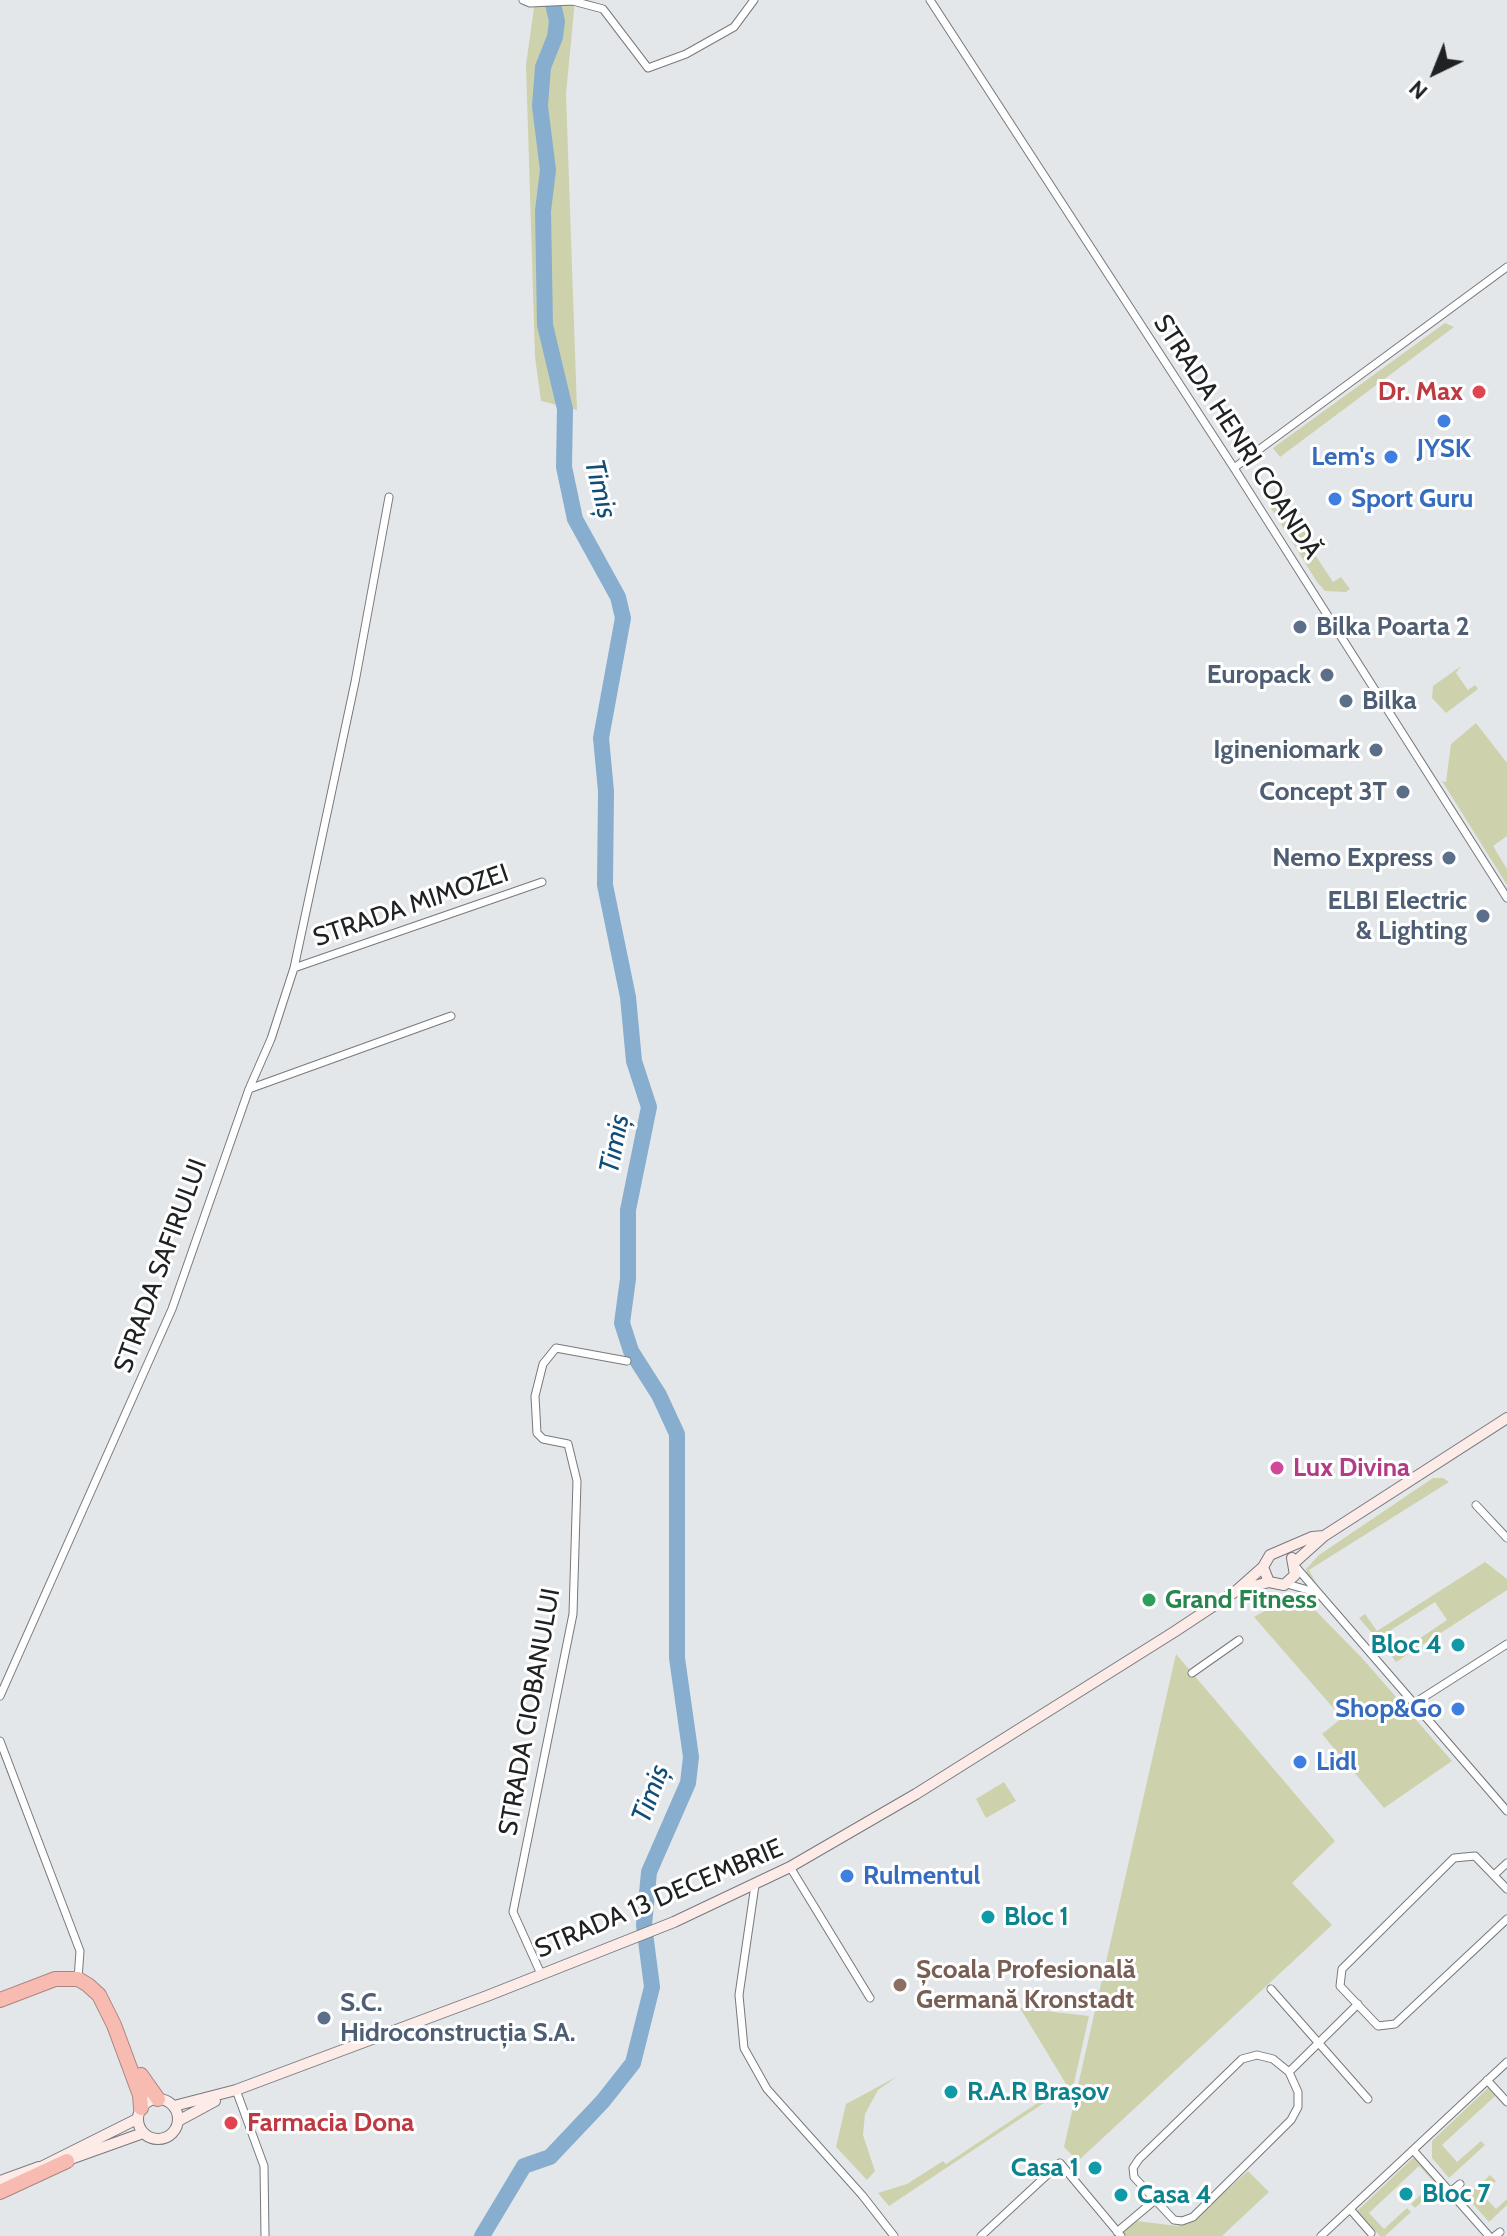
<!DOCTYPE html>
<meta charset="utf-8">
<style>
body{margin:0}
#map{position:relative;width:1507px;height:2236px;overflow:hidden;background:#e4e7ea;font-family:Cabin,sans-serif}
canvas{display:block}
.north{position:absolute;left:1395px;top:32px;width:80px;height:80px;-webkit-text-stroke:6px #fff;paint-order:stroke;rotate:223deg;font-size:22px;font-weight:700;line-height:32px;text-align:center;color:#202122}
.north::after{content:'';display:block;margin:auto;width:28px;height:36px;background:#202122;clip-path:polygon(50% 0,100% 100%,50% 72%,0 100%)}
</style>
<div id="map">
<canvas width="1507" height="2236"></canvas>
<div class="north">N</div>
</div>
<script>
const g = document.querySelector('canvas').getContext('2d');
g.lineJoin = 'round';
function fill(path, color) { g.fillStyle = color; g.fill(path, 'evenodd'); }
const toPath = rows => new Path2D(rows.map(r => 'M' + r).join(''));
function trace(path, color, width, dash) { g.strokeStyle = color; g.lineWidth = width; g.lineCap = dash ? 'butt' : 'round'; g.setLineDash(dash || []); g.stroke(path); }
function label(font, color, halo, rows, align = 'center') {
  g.font = font + ' Cabin,sans-serif'; g.lineWidth = 6; g.setLineDash([]); g.textBaseline = 'middle'; g.strokeStyle = halo; g.fillStyle = color; for (const [text, x, y, turn = 0] of rows) {
    g.save(); g.translate(x, y); g.rotate((+turn || 0) * Math.PI / 180); g.textAlign = isNaN(turn) ? turn : align; if (halo) g.strokeText(text, 0, 0); g.fillText(text, 0, 0); g.restore();
  }
}
fill(toPath([
 [535,0,575,0,566,94,577,410,541,401,535,357,526,65],
 [1445,323,1454,327,1280,457,1273,448],
 [1274,491,1297,528,1303,524,1310,532,1304,538,1333,582,1341,577,1350,589,1346,592,1325,591,1317,582,1271,508],
 [1461,666,1456,673,1468,690,1475,685,1478,689,1446,713,1432,698,1433,686],
 [1476,723,1507,763,1507,836,1493,846,1507,869,1507,885,1442,781,1446,782,1451,744],
 [1433,1478,1443,1478,1449,1482,1309,1570,1319,1589,1308,1578,1306,1569,1319,1555],
 [1485,1562,1507,1579,1507,1590,1396,1662,1392,1657,1447,1620,1435,1602,1377,1639,1359,1618,1365,1614,1377,1631],
 [1296,1593,1311,1601,1314,1609,1362,1658,1452,1761,1384,1808,1322,1734,1342,1718,1254,1617],
 [1176,1654,1335,1841,1292,1883,1332,1925,1078,2161,1064,2147],
 [1004,1782,1016,1801,986,1818,976,1799],
 [1020,2008,1089,2016,1074,2083,889,2206,878,2193,907,2184,943,2161,946,2164,1066,2084],
 [898,2076,878,2090,865,2114,863,2135,875,2171,867,2180,836,2147,846,2104],
 [1489,2087,1507,2109,1495,2096,1442,2145,1457,2162,1481,2141,1485,2145,1449,2178,1432,2158,1432,2141],
 [1413,2158,1419,2159,1441,2184,1415,2208,1411,2204,1434,2182,1419,2166,1369,2213,1384,2229,1407,2208,1411,2212,1385,2236,1380,2236,1357,2211],
 [1248,2171,1269,2192,1222,2236,1126,2236,1122,2232,1137,2221,1177,2226,1192,2221],
 [1490,2175,1496,2181,1482,2194,1496,2209,1507,2199,1507,2205,1489,2222,1467,2197]
]), '#cdd2ad');
trace(toPath([
 [482,2236,524,2166,550,2157,603,2101,633,2063,652,1987,644,1925,649,1872,688,1783,691,1757,677,1658,677,1434,659,1395,631,1351,622,1323,628,1279,628,1210,649,1107,634,1061,628,997,605,885,606,791,601,738,623,618,618,597,575,519,564,467,565,409,545,325,543,211,548,170,540,106,543,67,555,37,557,21,552,0]
]), '#87aecf', 16);
const street = toPath([
 [523,0,530,3,573,1,603,9,648,68,686,54,734,27,754,0],
 [930,0,1234,468,1507,898],
 [1234,468,1507,267],
 [294,968,542,882],
 [249,1089,271,1039,294,968,355,682,389,497],
 [1476,1505,1507,1538],
 [1296,1567,1507,1811],
 [1287,1584,1315,1592],
 [1192,1673,1239,1640],
 [0,1696,172,1309,249,1089,451,1016],
 [1413,1704,1507,1644],
 [0,1741,80,1951,78,1979],
 [790,1867,870,1998],
 [1494,1875,1507,1863],
 [755,1885,739,1995,744,2048,767,2089,862,2195,894,2236],
 [1507,1889,1475,1856,1454,1858,1342,1969,1340,1986,1378,2026,1395,2024,1507,1919],
 [541,1974,513,1912,573,1614,577,1481,568,1444,543,1439,537,1433,535,1396,543,1364,556,1348,627,1361],
 [1271,1989,1368,2099],
 [1289,2072,1298,2092,1298,2107,1291,2120,1193,2217,1182,2221,1174,2220,1134,2177,1133,2168,1139,2159,1242,2059,1257,2055,1273,2059,1289,2072,1358,2004],
 [1487,2080,1507,2102],
 [236,2090,264,2166,265,2236],
 [1413,2150,1489,2236],
 [1448,2194,1460,2184],
 [1350,2209,1371,2233],
 [1117,2232,1155,2200],
 [981,2236,1060,2163,1121,2236],
 [1321,2236,1507,2062],
 [1495,2236,1500,2232]
]);
const secondary = toPath([
 [1295,1562,1324,1536,1507,1418],
 [1263,1567,1269,1582,1284,1585,1295,1575,1292,1558],
 [1236,1591,1269,1582],
 '138 2119a20 20 0 1 1 40 0a20 20 0 1 1-40 0Z',
 [174,2106,236,2090,487,1996,674,1922,790,1867,916,1794,1174,1632,1236,1591,1263,1567,1270,1555,1312,1537,1324,1536],
 [178,2121,215,2101],
 [62,2162,143,2133],
 [43,2166,137,2119],
 [0,2181,39,2167]
]);
const highway = toPath([
 [0,2000,55,1979,78,1979,88,1985,99,1995,114,2025,140,2095,141,2108],
 [141,2075,158,2099],
 [0,2192,67,2161]
]);
trace(street, '#77797c', 9);
trace(secondary, '#77797c', 12);
trace(highway, '#ac857f', 16);
trace(street, '#fff', 7);
trace(secondary, '#fdebe8', 10);
trace(highway, '#f7bbb1', 14);
for (const [x, y, r, color] of [
 [1479,392,8,"#e0444e"],
 [1444,421,8,"#3f7fe0"],
 [1391,457,8,"#3f7fe0"],
 [1335,499,8,"#3f7fe0"],
 [1300,627,8,"#5c6f8a"],
 [1327,675,8,"#5c6f8a"],
 [1346,701,8,"#5c6f8a"],
 [1376,750,8,"#5c6f8a"],
 [1403,792,8,"#5c6f8a"],
 [1449,858,8,"#5c6f8a"],
 [1483,916,8,"#5c6f8a"],
 [1277,1468,8,"#d1479c"],
 [1149,1600,8,"#2e9e5b"],
 [1458,1645,8,"#0f9aa8"],
 [1458,1709,8,"#3f7fe0"],
 [1300,1762,8,"#3f7fe0"],
 [847,1876,8,"#3f7fe0"],
 [988,1917,8,"#0f9aa8"],
 [900,1985,8,"#8d6e63"],
 [324,2018,8,"#5c6f8a"],
 [951,2092,8,"#0f9aa8"],
 [231,2123,8,"#e0444e"],
 [1095,2168,8,"#0f9aa8"],
 [1406,2194,8,"#0f9aa8"],
 [1121,2195,8,"#0f9aa8"]
]) { const dot = new Path2D(); dot.arc(x, y, r, 0, 2 * Math.PI); g.fillStyle = color; g.fill(dot); trace(dot, '#fff', 3); }
label('bold 26px', '#be3a42', '#fff', [
 ["Dr. Max",1463,392],
 ["Farmacia Dona",247,2123,"left"]
], 'right');
label('26px', '#202122', '#fff', [
 ["STRADA HENRI COANDĂ",1237,437,57],
 ["STRADA MIMOZEI",411,906,-19],
 ["STRADA SAFIRULUI",161,1266,-70],
 ["STRADA CIOBANULUI",530,1712,-80],
 ["STRADA 13 DECEMBRIE",659,1899,-23]
]);
label('bold 26px', '#366cbe', '#fff', [
 ["JYSK",1444,449,"center"],
 ["Lem's",1375,457,"right"],
 ["Sport Guru",1351,499],
 ["Shop&Go",1442,1709,"right"],
 ["Lidl",1316,1762],
 ["Rulmentul",863,1876]
], 'left');
label('bold 26px', '#4e5e75', '#fff', [
 ["Bilka Poarta 2",1316,627,"left"],
 ["Europack",1311,675],
 ["Bilka",1362,701,"left"],
 ["Igineniomark",1360,750],
 ["Concept 3T",1387,792],
 ["Nemo Express",1433,858],
 ["ELBI Electric",1467,901],
 ["& Lighting",1467,931],
 ["S.C.",340,2003,"left"],
 ["Hidroconstrucția S.A.",340,2033,"left"]
], 'right');
label('bold 26px', '#b23c85', '#fff', [
 ["Lux Divina",1293,1468]
], 'left');
label('bold 26px', '#27864d', '#fff', [
 ["Grand Fitness",1165,1600]
], 'left');
label('bold 26px', '#0d838f', '#fff', [
 ["Bloc 4",1442,1645,"right"],
 ["Bloc 1",1004,1917],
 ["R.A.R Brașov",967,2092],
 ["Casa 1",1079,2168,"right"],
 ["Bloc 7",1422,2194],
 ["Casa 4",1137,2195]
], 'left');
label('bold 26px', '#785e54', '#fff', [
 ["Școala Profesională",916,1970],
 ["Germană Kronstadt",916,2000]
], 'left');
label('italic 28px', '#0e4e79', '#fff', [
 ["Timiș",600,489,76],
 ["Timiș",615,1144,-79],
 ["Timiș",651,1794,-70]
]);
</script>
